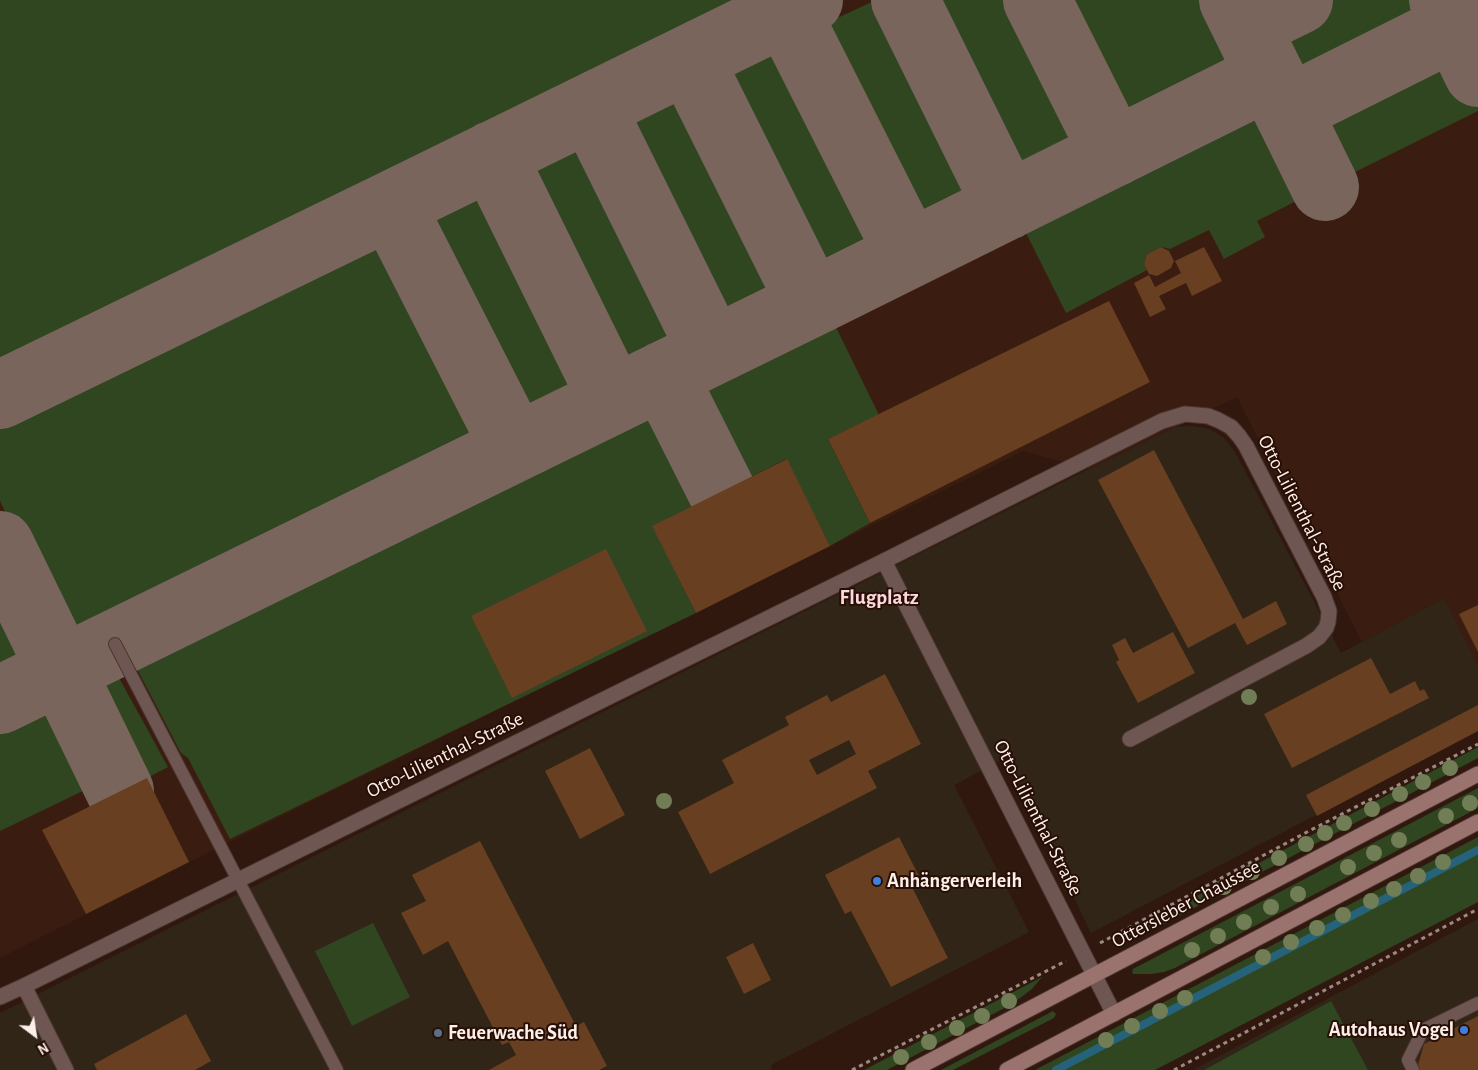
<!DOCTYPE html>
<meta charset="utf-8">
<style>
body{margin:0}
#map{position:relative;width:1478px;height:1070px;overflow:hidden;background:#31180f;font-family:"Alegreya Sans",sans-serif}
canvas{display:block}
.north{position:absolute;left:10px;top:1010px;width:50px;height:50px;-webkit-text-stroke:4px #270f06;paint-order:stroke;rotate:149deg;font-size:14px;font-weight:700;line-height:20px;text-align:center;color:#fdefe9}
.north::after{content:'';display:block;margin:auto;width:18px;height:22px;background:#fdefe9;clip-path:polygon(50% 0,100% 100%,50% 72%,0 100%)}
</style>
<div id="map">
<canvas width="1478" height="1070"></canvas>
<div class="north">N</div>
</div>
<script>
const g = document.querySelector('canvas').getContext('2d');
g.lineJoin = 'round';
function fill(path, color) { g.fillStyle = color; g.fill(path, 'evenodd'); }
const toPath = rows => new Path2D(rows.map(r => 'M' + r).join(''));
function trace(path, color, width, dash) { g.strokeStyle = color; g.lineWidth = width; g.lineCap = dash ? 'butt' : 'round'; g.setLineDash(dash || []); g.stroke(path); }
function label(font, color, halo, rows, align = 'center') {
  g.font = font + ' "Alegreya Sans",sans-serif'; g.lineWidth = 4; g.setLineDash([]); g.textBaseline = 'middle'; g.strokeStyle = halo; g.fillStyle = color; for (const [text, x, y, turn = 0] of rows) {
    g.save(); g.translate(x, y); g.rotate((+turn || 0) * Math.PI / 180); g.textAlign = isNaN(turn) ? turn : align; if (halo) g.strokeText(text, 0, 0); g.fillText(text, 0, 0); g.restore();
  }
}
fill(toPath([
 [1193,426,1209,429,1223,437,1235,452,1341,653,1444,598,1478,665,1478,730,1091,933,1007,757,954,785,1029,932,771,1065,772,1070,0,1070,0,1013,1173,427],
 [1478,919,1478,1070,1193,1070]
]), '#312517');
fill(toPath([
 [0,0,1478,0,1478,666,1444,598,1362,642,1237,397,1090,469,1023,451,221,846,0,958]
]), '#3b1c10');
fill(toPath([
 [0,0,745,0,0,365],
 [876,0,884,0,983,197,918,229,818,27],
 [926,0,1015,0,1087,145,1016,181],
 [1057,0,1212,0,1244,65,1120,127],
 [1256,0,1478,0,1478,111,1343,178],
 [783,44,884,245,818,278,719,75],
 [684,93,784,294,69,646,0,501,0,428,504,180],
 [1261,101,1308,195,1257,221,1265,237,1224,259,1209,230,1170,249,1161,247,1147,254,1144,264,1147,270,1066,313,1019,219],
 [830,315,879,415,828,439,870,523,830,546,786,459,653,526,696,613,230,839,188,758,181,753,136,667,140,655,145,650],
 [0,589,36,662,0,680],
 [114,672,118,676,168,767,147,778,96,678,107,673],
 [44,702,87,789,0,831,0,723],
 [1478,747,1478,758,1156,928,1139,934,1121,936],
 [1478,788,1478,808,1175,968,1164,972,1151,974,1134,974,1132,973,1133,969],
 [1478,837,1478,902,1155,1070,1035,1070],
 [373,923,410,997,352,1026,315,951],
 [1042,977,1032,989,1012,1004,887,1070,864,1070],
 [1331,1001,1368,1070,1204,1070],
 [1053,1011,1056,1014,1054,1018,953,1070,941,1070]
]), '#2f4621');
trace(toPath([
 [1056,1070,1478,850]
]), '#26637a', 8);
trace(toPath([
 [905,0,1007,206],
 [1037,0,1114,153],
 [1233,0,1325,187],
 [1443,0,1478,73],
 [786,11,909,254],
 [1246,26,1299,0],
 [689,59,811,303],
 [591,107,712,351],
 [1287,110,1455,26],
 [492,155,613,400],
 [391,205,515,448],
 [663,375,722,492],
 [0,395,391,205,809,0],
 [0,545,120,791],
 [0,700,811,303,1270,75]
]), '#7a655d', 68);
fill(toPath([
 [1161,247,1169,251,1174,261,1171,268,1157,276,1149,274,1144,264,1147,254],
 [1204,247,1222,281,1192,296,1186,283,1159,296,1166,309,1150,317,1134,283,1149,275,1155,287,1181,273,1175,261],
 [1109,301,1150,382,870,523,828,439],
 [1154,450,1243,619,1276,601,1287,624,1247,645,1235,623,1188,648,1098,480],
 [787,459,830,546,696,613,652,526],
 [606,549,647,631,512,698,471,616],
 [1478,605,1478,652,1459,614],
 [1173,632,1195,673,1138,703,1116,662,1119,660,1112,645,1125,638,1133,653],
 [1371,658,1390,694,1415,681,1420,691,1424,689,1429,698,1292,768,1264,714],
 [885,674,921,744,868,771,877,788,710,874,678,812,734,783,722,760,789,725,785,717,827,695,831,702],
 [849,740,856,754,817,775,809,760],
 [1478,705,1478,731,1317,816,1306,795],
 [590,748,625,815,580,839,545,771],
 [147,778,189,862,86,914,42,830],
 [899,837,919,876,909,881,948,958,891,987,851,911,845,914,825,875],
 [480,841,576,1026,584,1022,607,1066,599,1070,489,1070,516,1055,509,1042,502,1045,448,941,423,955,401,913,426,901,412,875],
 [753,943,771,980,744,994,726,957],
 [186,1014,211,1061,195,1070,97,1070,94,1064],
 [1478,1016,1478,1070,1420,1070,1418,1065,1424,1044]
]), '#683f20');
const lane = toPath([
 [115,644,337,1070],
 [1413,1070,1408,1060,1423,1030,1478,1003]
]);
const street = toPath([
 [884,561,1114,1014],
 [0,997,24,986],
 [66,1070,24,986,884,561,1162,421,1185,414,1208,416,1218,420,1231,427,1239,436,1246,446,1324,597,1329,611,1328,622,1326,628,1319,637,1306,646,1130,739]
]);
const secondary = toPath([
 [913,1070,1478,774],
 [1007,1070,1478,822]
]);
trace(lane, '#4e362e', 14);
trace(street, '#4e362e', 17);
trace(secondary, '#4e362e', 17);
trace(toPath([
 [1100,943,1307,832,1478,744],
 [852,1070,1066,961],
 [1174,1070,1478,909]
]), '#9c8981', 3, [4, 4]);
trace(lane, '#6e5653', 12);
trace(street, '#6e5653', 15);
trace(secondary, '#9a736f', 15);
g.fillStyle = '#717e55';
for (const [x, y] of [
 [1249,697],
 [1450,768],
 [1423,782],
 [1400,794],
 [664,801],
 [1470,803],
 [1372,809],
 [1446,816],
 [1344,823],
 [1325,833],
 [1399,840],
 [1306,844],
 [1374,853],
 [1279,858],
 [1443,862],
 [1348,867],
 [1252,872],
 [1418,876],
 [1224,887],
 [1394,889],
 [1298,894],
 [1371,901],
 [1271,907],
 [1343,915],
 [1244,922],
 [1317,928],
 [1218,936],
 [1291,942],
 [1192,950],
 [1263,957],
 [1185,998],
 [1009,1001],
 [1160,1011],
 [982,1016],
 [1132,1026],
 [957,1028],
 [1106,1040],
 [929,1042],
 [901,1057]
]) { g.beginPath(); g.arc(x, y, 8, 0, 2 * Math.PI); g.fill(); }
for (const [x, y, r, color] of [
 [877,881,5,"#3f7fe0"],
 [1464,1030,5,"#3f7fe0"],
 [438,1033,5,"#5c6f8a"]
]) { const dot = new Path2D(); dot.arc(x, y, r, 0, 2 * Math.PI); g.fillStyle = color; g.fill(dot); trace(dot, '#270f06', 2); }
label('20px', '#fdefe9', '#270f06', [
 ["Otto-Lilienthal-Straße",1302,513,63],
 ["Otto-Lilienthal-Straße",445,755,-26],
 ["Otto-Lilienthal-Straße",1038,818,63],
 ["Ottersleber Chaussee",1186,904,-28]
]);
label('bold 20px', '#fdefe9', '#270f06', [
 ["Anhängerverleih",887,881],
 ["Autohaus Vogel",1454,1030,"right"],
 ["Feuerwache Süd",448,1033]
], 'left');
label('bold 21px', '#fcd8dd', '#270f06', [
 ["Flugplatz",879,598]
]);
</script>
